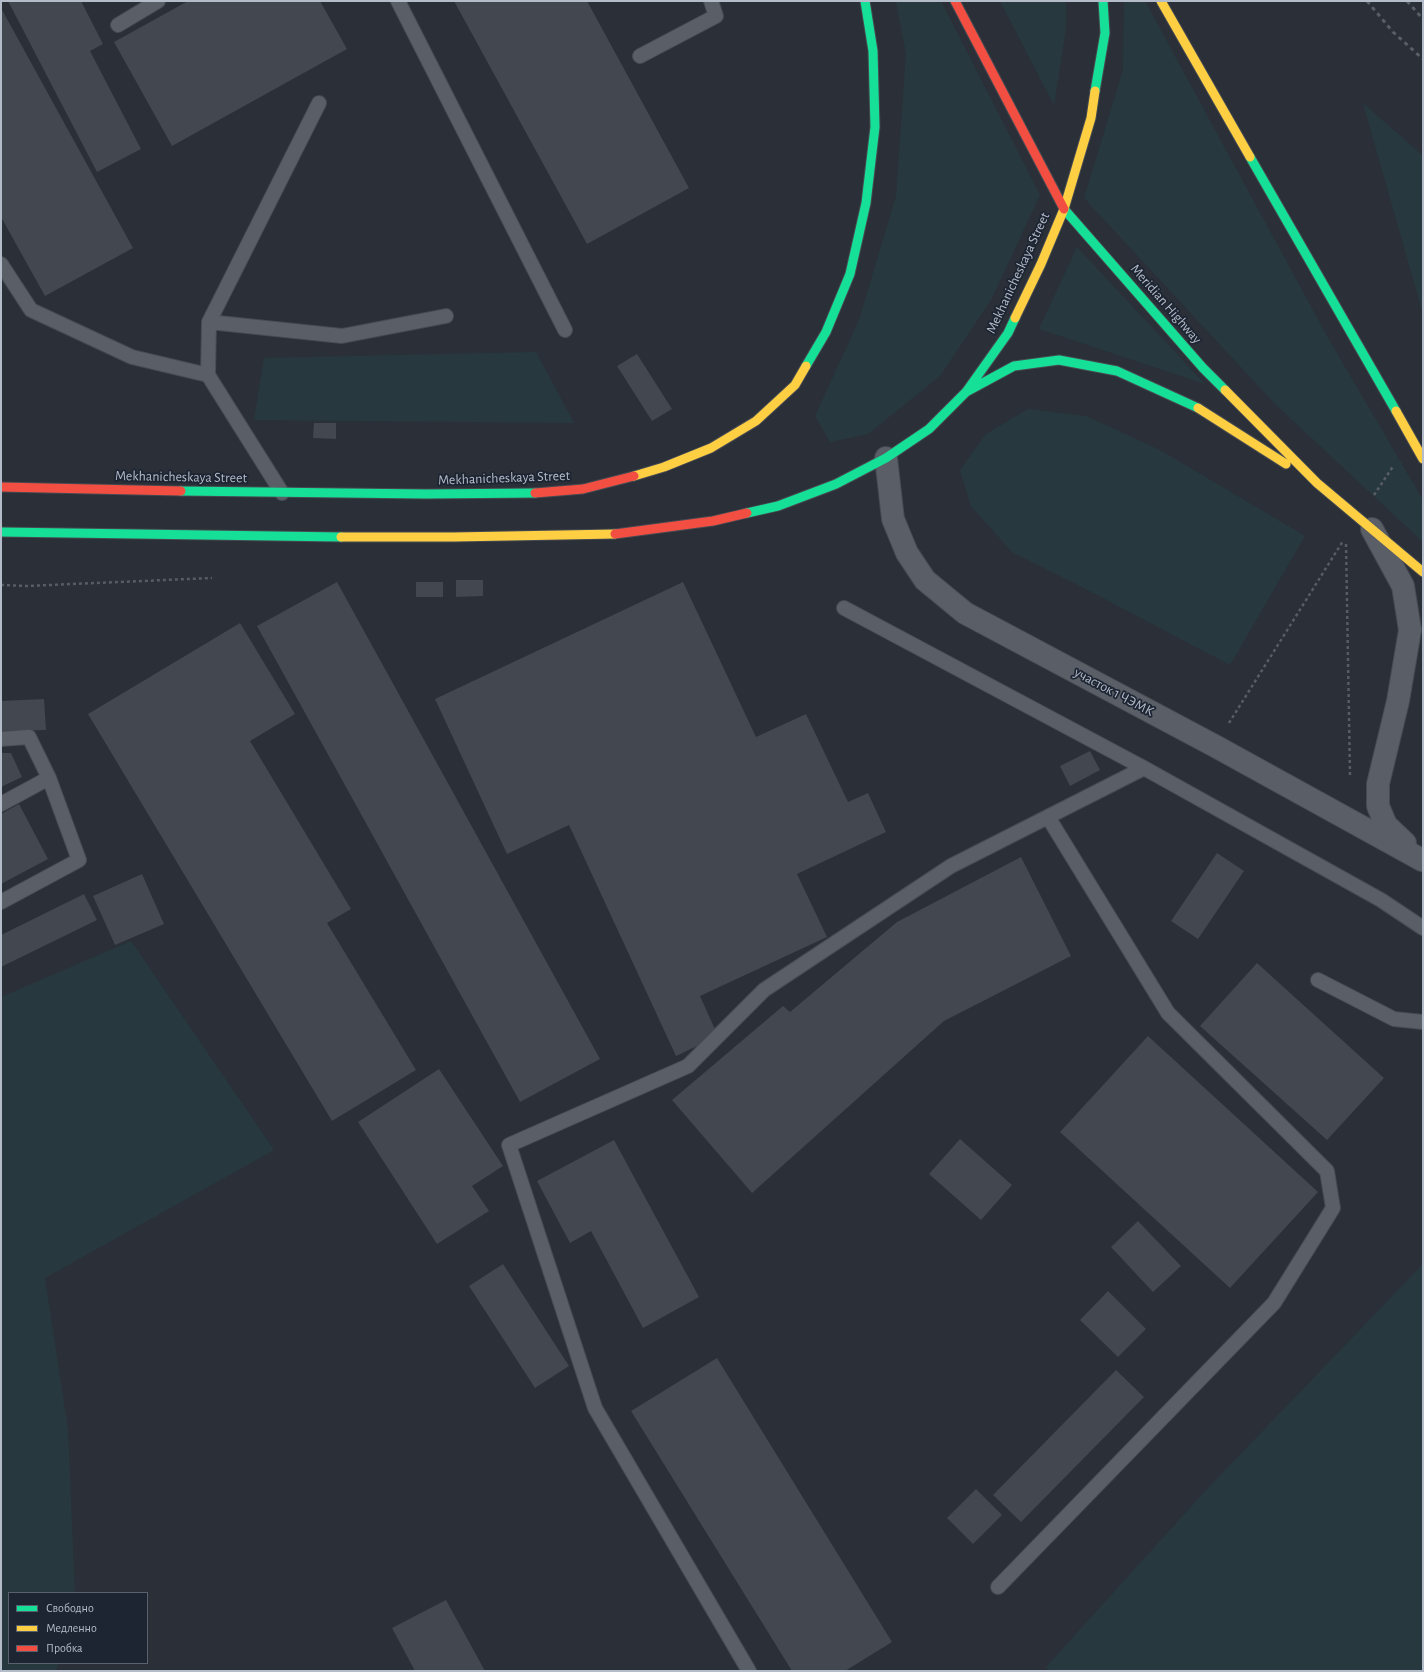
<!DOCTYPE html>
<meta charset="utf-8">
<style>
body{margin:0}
#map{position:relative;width:1424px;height:1672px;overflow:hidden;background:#2a2f38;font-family:"Alegreya Sans",sans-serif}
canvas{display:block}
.frame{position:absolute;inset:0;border:2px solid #b4bbc9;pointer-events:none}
.legend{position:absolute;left:8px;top:1592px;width:140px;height:72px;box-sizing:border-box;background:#1d2533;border:1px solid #59616f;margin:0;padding:5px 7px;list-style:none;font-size:12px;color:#b4bbc9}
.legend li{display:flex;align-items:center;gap:8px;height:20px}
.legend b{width:20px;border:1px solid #59616f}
</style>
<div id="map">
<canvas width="1424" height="1672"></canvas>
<div class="frame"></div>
<ul class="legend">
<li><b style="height:5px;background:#16e098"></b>Свободно</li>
<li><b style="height:5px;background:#ffcf43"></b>Медленно</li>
<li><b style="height:5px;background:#f24e42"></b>Пробка</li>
</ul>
</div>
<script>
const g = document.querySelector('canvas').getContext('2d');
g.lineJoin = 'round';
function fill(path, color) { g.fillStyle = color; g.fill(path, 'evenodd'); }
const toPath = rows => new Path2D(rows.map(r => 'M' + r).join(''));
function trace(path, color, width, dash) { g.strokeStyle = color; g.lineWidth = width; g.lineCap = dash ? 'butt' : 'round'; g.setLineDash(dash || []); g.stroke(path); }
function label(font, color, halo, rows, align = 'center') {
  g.font = font + ' "Alegreya Sans",sans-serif'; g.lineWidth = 3.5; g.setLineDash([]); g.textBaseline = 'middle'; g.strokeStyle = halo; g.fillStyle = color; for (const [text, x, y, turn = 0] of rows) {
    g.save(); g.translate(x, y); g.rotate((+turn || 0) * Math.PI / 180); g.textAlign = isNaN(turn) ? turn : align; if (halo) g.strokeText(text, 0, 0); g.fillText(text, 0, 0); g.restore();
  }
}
fill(toPath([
 [896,1,941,1,1040,195,991,300,940,376,868,434,830,442,815,416,859,320,896,196,906,54],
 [1000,1,1066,1,1066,28,1054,105],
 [1124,1,1145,1,1328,338,1423,500,1423,542,1275,404,1084,198,1123,70],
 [1363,103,1423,156,1423,314],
 [1077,247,1205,384,1039,329],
 [536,352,574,423,254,420,264,358],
 [1028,409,1086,416,1160,450,1305,536,1230,665,1082,587,1012,552,971,506,960,470,986,434],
 [131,941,274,1150,45,1278,68,1430,75,1593,9,1593,9,1663,58,1663,56,1671,1,1671,1,997],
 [1423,1264,1423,1671,1049,1671,1046,1667,1208,1488]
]), '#27393e');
fill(toPath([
 [8,1,81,1,103,44,90,51,141,149,97,172],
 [188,1,320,1,347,49,172,146,114,42],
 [454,1,587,1,689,188,587,244],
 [1,8,133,248,45,296,1,217],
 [637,354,672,409,652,421,617,366],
 [314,423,336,423,336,439,313,438],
 [456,580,483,580,483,596,456,597],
 [337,582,600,1059,520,1102,257,626],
 [416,582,443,582,443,597,416,597],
 [683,582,756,737,806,714,848,802,868,793,886,832,797,874,827,937,700,996,718,1036,676,1056,569,825,507,854,435,699],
 [240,623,295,714,250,741,351,909,327,923,416,1070,332,1121,88,714],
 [44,699,46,730,1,731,1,701],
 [1090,751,1100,770,1070,786,1060,766],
 [1,753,11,753,22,777,1,787],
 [19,804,48,859,1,884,1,814],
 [1217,853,1244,871,1198,939,1171,921],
 [1021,857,1071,956,944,1021,752,1193,672,1100,783,1006,790,1012,897,922],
 [142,874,164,924,115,945,93,896],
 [84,894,97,920,1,967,1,935],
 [1257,963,1384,1078,1327,1140,1200,1026],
 [1148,1036,1318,1192,1230,1288,1060,1132],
 [439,1069,503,1166,472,1186,489,1211,437,1244,358,1122],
 [960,1139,1012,1185,981,1220,929,1174],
 [614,1140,699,1297,643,1328,591,1231,570,1243,537,1181],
 [1138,1221,1181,1266,1153,1292,1111,1247],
 [503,1264,569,1366,535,1388,469,1286],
 [1108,1291,1146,1329,1118,1357,1080,1320],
 [717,1358,892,1642,845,1671,792,1671,631,1411],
 [1116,1370,1144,1397,1021,1522,993,1495],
 [976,1489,1002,1515,973,1544,947,1518],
 [446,1600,485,1671,415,1671,392,1628]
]), '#43474f');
const lane = toPath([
 [398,1,565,330],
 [118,25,158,1],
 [640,56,716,16,711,1],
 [1,264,31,310,132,357,208,375],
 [209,322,342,336,446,316],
 [282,493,208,375,209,322,319,103],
 [844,608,1144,768,1381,900,1423,928],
 [1,739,29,737,49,778,79,860,1,902],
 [1,804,49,778],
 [1318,980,1394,1019,1423,1022],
 [998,1587,1274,1303,1333,1208,1327,1171,1168,1013,1048,817],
 [749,1671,595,1408,509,1145,688,1066,764,990,951,866,1144,768]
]);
const street = toPath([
 [886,458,893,519,907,553,925,580,965,613,1215,746,1422,860],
 [1372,529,1403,586,1410,630,1398,701,1378,784,1378,806,1386,825,1405,843]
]);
const fast = toPath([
 [1095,91,1105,33,1103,1],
 [1250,157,1396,411],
 [1064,209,1203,368,1225,390],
 [806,366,826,332,850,274,866,203,875,127,873,51,865,1],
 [966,392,1014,366,1059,360,1117,371,1198,408],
 [181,491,426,494,535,493],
 [747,513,778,506,836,484,886,458,929,429,966,392,1008,333,1015,318],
 [1,532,341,537]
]);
const slow = toPath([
 [1161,1,1250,157],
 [1015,318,1041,264,1064,209,1091,118,1095,91],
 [1225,390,1317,483,1423,572],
 [1198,408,1286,464],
 [1396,411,1423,459],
 [634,476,664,467,711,448,756,421,795,385,806,366],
 [341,537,454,537,615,534]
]);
const jam = toPath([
 [955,1,1064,209],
 [1,487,181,491],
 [535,493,583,489,634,476],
 [615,534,713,521,747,513]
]);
trace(lane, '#464a51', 16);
trace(street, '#464a51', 24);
trace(fast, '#464a51', 11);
trace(slow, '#464a51', 11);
trace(jam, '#464a51', 11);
trace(toPath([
 [1374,495,1394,465],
 [1346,544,1350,775],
 [1,585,26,586,212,578],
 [1229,723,1343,541]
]), '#575d63', 2.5, [3, 3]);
trace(lane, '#5a5e66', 14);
trace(street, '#5a5e66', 22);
trace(fast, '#16e098', 9);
trace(slow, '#ffcf43', 9);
trace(jam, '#f24e42', 9);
trace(toPath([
 [1367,1,1393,32,1423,59],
 [1407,1,1423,19]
]), '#595d64', 3, [4, 4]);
label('14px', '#b4bbc9', '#1d2533', [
 ["Mekhanicheskaya Street",1018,273,-65],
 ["Meridian Highway",1166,304,49],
 ["Mekhanicheskaya Street",181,477,1],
 ["Mekhanicheskaya Street",504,478,-2],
 ["участок 1 ЧЭМК",1114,692,28]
]);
</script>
